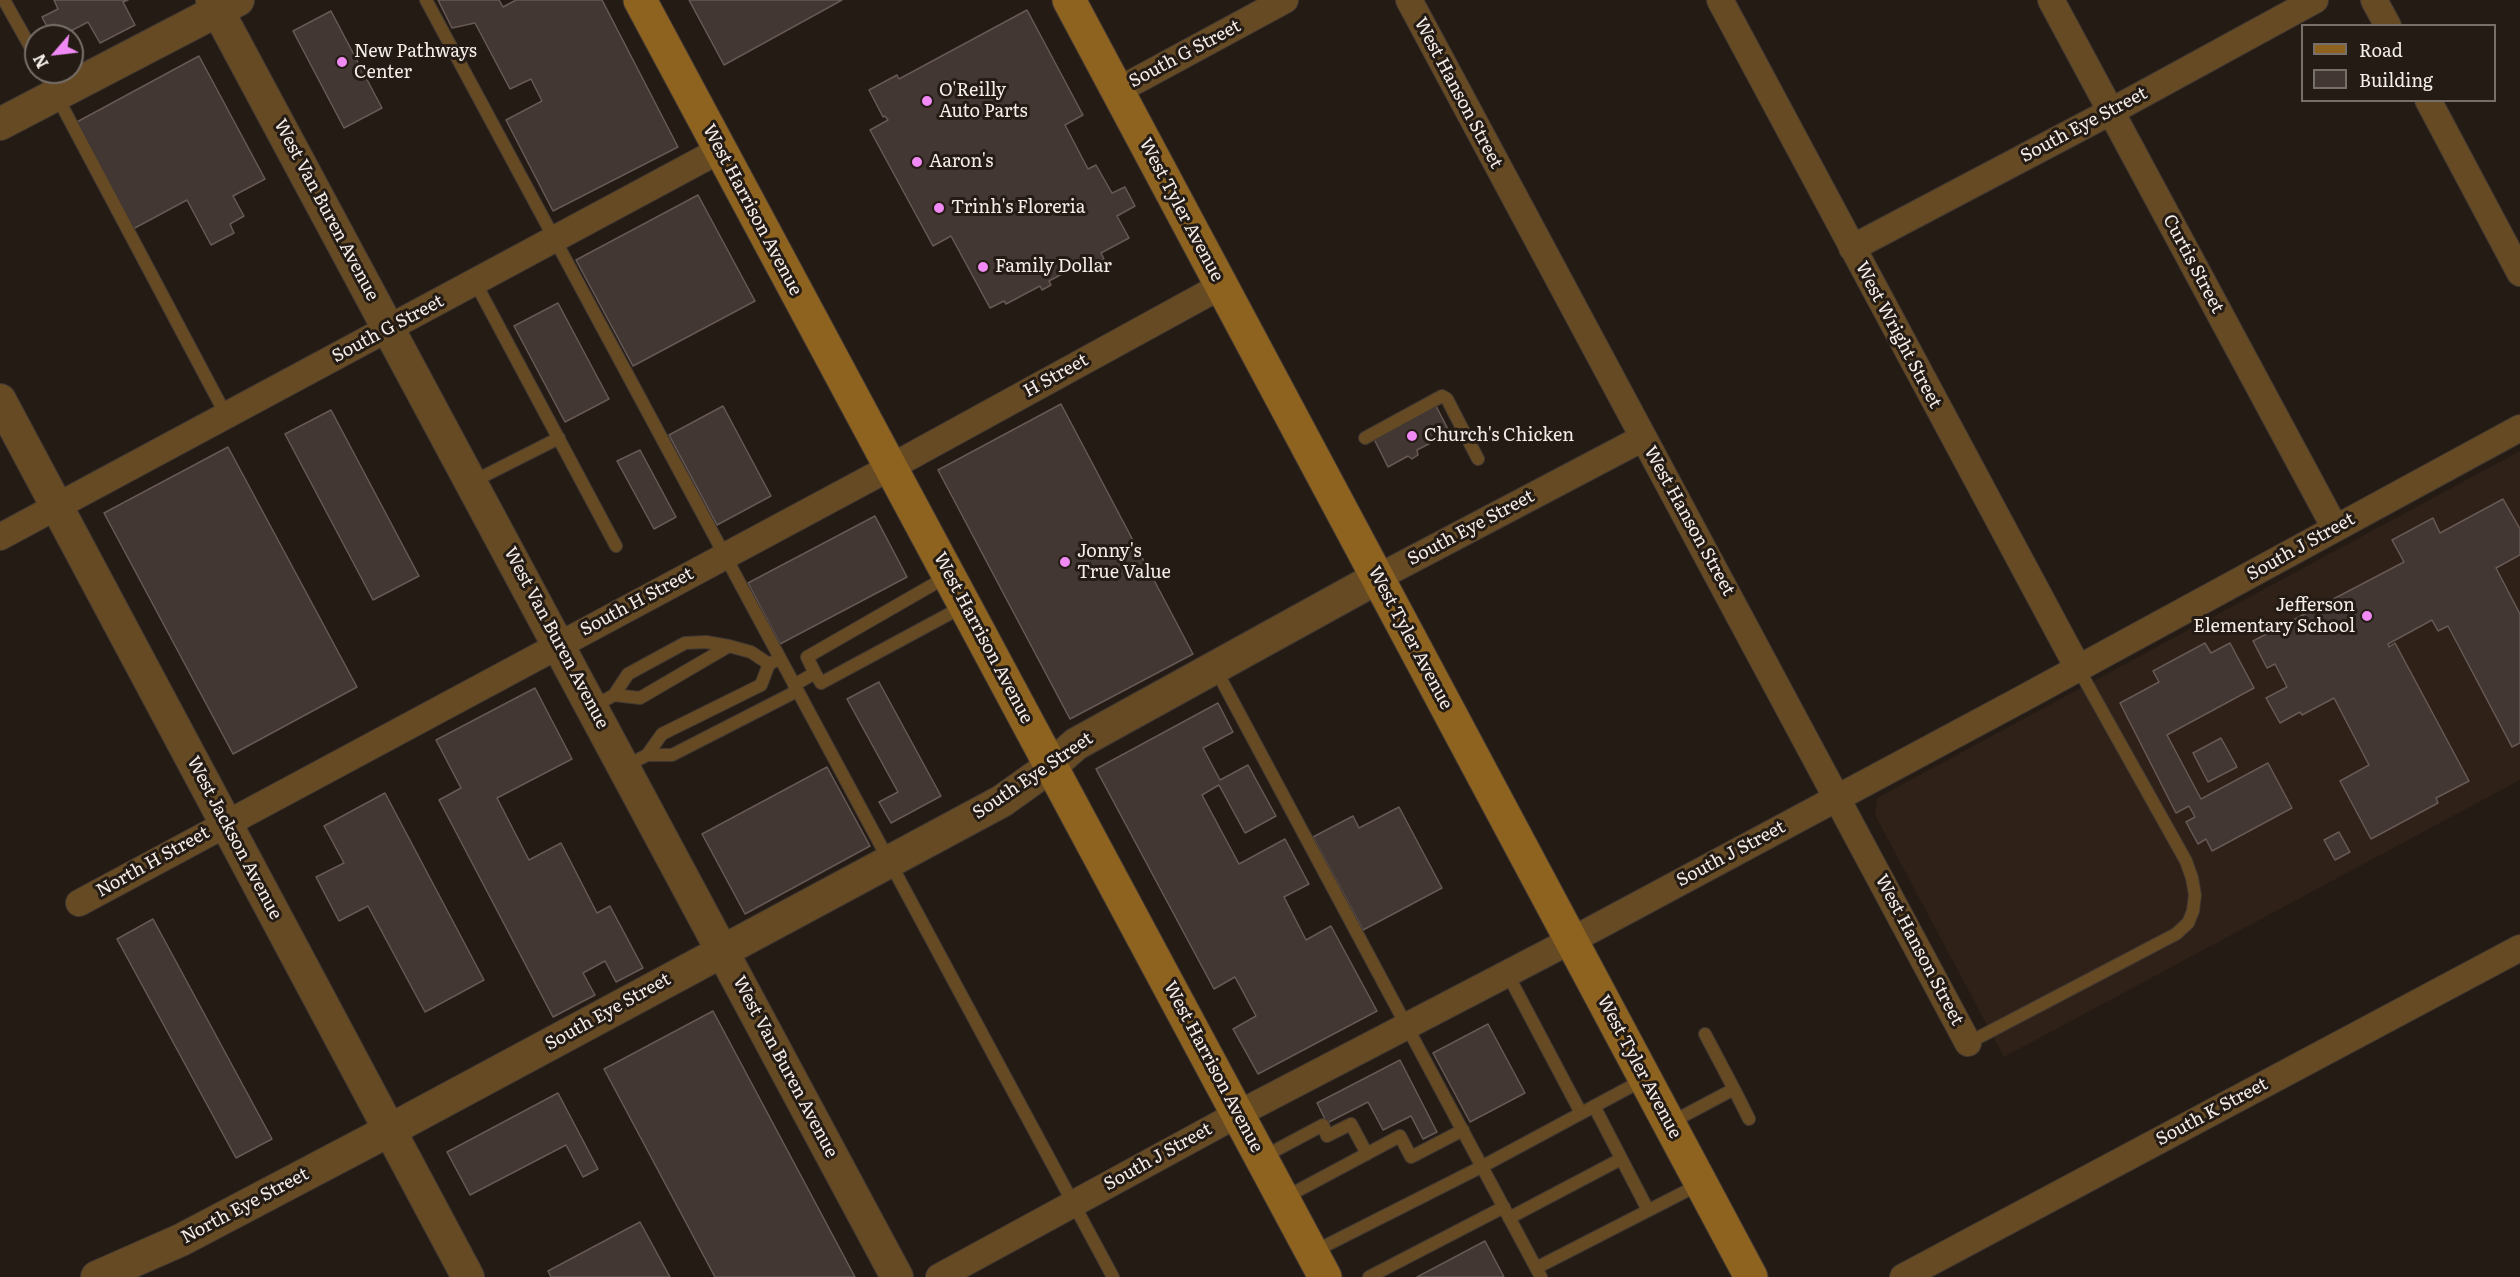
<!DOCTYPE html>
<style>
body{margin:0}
#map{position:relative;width:2520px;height:1277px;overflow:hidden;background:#241b15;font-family:Literata,serif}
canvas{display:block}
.legend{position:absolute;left:2301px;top:24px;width:195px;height:78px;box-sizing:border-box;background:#241b15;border:2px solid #776f6a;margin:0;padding:8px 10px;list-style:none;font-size:18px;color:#f4ede9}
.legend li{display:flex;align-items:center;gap:12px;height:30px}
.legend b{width:30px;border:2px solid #776f6a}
.north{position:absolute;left:24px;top:24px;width:60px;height:60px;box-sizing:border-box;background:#241b15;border:2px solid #776f6a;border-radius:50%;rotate:242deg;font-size:16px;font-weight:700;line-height:24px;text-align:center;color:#f4ede9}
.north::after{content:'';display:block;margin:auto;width:21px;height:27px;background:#f18af4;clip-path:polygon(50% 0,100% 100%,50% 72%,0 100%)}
</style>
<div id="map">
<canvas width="2520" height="1277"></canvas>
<ul class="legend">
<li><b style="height:8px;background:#8e6320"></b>Road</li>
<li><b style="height:16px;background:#423733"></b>Building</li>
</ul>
<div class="north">N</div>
</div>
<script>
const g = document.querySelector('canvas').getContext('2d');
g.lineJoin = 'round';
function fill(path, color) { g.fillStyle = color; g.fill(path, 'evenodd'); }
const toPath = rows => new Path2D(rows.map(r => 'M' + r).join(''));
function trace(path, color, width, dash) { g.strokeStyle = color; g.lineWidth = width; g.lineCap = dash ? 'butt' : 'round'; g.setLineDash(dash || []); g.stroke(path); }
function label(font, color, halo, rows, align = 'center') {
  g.font = font + ' Literata,serif'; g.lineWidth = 6; g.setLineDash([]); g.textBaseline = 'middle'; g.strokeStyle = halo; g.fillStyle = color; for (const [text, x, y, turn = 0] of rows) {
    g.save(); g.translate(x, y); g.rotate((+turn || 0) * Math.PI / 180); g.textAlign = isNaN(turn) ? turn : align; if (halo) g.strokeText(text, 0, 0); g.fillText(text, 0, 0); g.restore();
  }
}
fill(toPath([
 [2520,451,2520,780,2004,1057,1875,815,1877,798]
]), '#2f2117');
const building = toPath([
 [54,0,128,0,123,2,135,25,100,43,88,22,61,36,52,36,42,17,58,9,54,0],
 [438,0,499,0,503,7,516,0,602,0,678,147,553,211,506,120,542,101,531,79,510,89,475,23,452,28,438,0],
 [689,0,842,0,724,65,689,0],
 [1027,10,1083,115,1065,125,1088,169,1096,165,1112,193,1125,187,1135,206,1117,216,1129,238,1101,253,1104,259,1093,265,1090,259,1049,281,1051,285,1042,290,1040,286,1006,304,1004,301,990,308,951,236,933,246,870,130,888,120,885,116,883,117,869,90,897,75,899,79,1027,10],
 [331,11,382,108,344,128,293,31,331,11],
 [199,56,265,179,233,196,244,216,230,224,234,233,211,245,187,200,133,229,75,123,199,56],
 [698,195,755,301,633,366,576,260,698,195],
 [558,303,609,399,565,422,514,326,558,303],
 [1061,404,1193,654,1070,719,938,470,1061,404],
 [723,406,771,496,717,525,669,435,723,406],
 [1436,406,1450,433,1417,450,1418,455,1412,459,1408,456,1388,467,1374,439,1436,406],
 [331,410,419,576,373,600,285,434,331,410],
 [228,447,357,687,233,754,104,513,228,447],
 [640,450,676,517,654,529,617,461,640,450],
 [2503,499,2520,529,2520,555,2496,568,2520,614,2520,743,2512,747,2448,626,2438,631,2432,620,2388,644,2389,647,2395,643,2469,781,2436,798,2438,803,2371,839,2340,781,2369,765,2334,698,2302,715,2300,712,2280,723,2266,698,2287,687,2275,664,2267,668,2253,641,2404,562,2392,540,2433,518,2440,533,2503,499],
 [875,516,907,577,780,644,748,583,875,516],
 [2205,643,2211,653,2230,643,2254,688,2167,735,2201,799,2268,763,2292,808,2212,851,2206,839,2198,844,2186,822,2195,817,2189,806,2176,813,2120,703,2159,682,2153,671,2205,643],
 [879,682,941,796,891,823,879,802,898,792,847,699,879,682],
 [535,688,572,759,497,798,529,860,561,843,597,913,610,906,643,968,616,982,605,961,583,973,595,995,553,1017,439,800,461,788,436,740,535,688],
 [1218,703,1233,732,1203,748,1220,780,1248,765,1276,816,1245,833,1219,785,1202,795,1239,864,1285,839,1309,884,1284,897,1306,940,1331,926,1377,1011,1258,1074,1233,1029,1256,1016,1235,977,1214,989,1096,769,1218,703],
 [2221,738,2237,767,2208,782,2193,753,2221,738],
 [827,767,870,846,745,914,702,834,827,767],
 [385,793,484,980,425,1012,368,906,339,921,316,877,344,863,324,826,385,793],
 [1399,807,1442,888,1363,930,1313,837,1353,816,1359,828,1399,807],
 [2339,832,2350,852,2335,860,2324,840,2339,832],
 [153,919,272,1139,236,1158,117,939,153,919],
 [713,1011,855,1277,715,1277,604,1069,713,1011],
 [1488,1024,1525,1093,1470,1122,1433,1053,1488,1024],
 [1400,1060,1437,1132,1423,1139,1411,1116,1383,1130,1368,1102,1327,1123,1317,1103,1400,1060],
 [558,1093,598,1169,583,1177,566,1145,470,1195,447,1152,558,1093],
 [640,1222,670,1277,551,1277,548,1271,640,1222],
 [1485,1241,1504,1277,1417,1277,1485,1241]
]);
fill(building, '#423733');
trace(building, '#665956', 1.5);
const service = toPath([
 [4,0,36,57],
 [426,0,1113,1277],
 [44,72,226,415],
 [475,282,616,546],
 [1365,438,1442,396,1447,399,1478,459],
 [472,482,559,438],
 [948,576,807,657,815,673,821,683,964,606],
 [1215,668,1541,1277],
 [794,685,815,673],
 [614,695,640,698,729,646],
 [593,707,614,695,628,674,685,643,706,642,729,646,751,652,769,664],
 [647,755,672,755,797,691],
 [624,767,647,755,662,734,761,685,769,664,775,661],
 [1507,973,1581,1113],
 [1968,1043,2176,934,2188,923,2193,911,2195,895,2192,878,2186,861,2078,668],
 [1734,1089,1749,1119],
 [1594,1106,1648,1210],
 [1670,1123,1734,1089,1705,1034],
 [1263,1157,1323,1125,1327,1136,1351,1124,1367,1154],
 [1284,1198,1400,1136,1411,1157,1463,1130],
 [1509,1218,1621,1159],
 [1313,1252,1483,1166,1643,1080],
 [1536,1268,1700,1184],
 [1369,1277,1504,1207]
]);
const minor = toPath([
 [1409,0,1968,1043],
 [1720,0,2078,668],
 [2051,0,2335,528],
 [2374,0,2388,26],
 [1117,91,1285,0],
 [2428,100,2520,273],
 [1852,248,2110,112,2315,0],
 [0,537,720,150],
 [1377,578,1643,438],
 [79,903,891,467,1221,286],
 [939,1277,1238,1114,1591,930,2020,700,2520,428],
 [1903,1277,2520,948]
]);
const tertiary = toPath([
 [212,0,897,1277],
 [0,124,238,0],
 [0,400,468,1277],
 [97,1277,181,1240,390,1130,1002,801,1051,766,1076,744,1377,578]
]);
const secondary = toPath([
 [640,0,1325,1277],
 [1069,0,1751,1277]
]);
trace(service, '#413833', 14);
trace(minor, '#413833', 28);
trace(tertiary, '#413833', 34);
trace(secondary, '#413833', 35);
trace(service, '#654a24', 12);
trace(minor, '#654a24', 26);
trace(tertiary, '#654a24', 32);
trace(secondary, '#8e6320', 33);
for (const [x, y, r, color] of [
 [342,62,6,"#f18af4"],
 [927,101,6,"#f18af4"],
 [917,162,6,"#f18af4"],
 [939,208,6,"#f18af4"],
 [983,267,6,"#f18af4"],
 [1412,436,6,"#f18af4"],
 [1065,562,6,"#f18af4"],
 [2367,616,6,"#f18af4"]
]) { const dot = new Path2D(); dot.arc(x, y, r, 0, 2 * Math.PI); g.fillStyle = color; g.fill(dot); trace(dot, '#241b15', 2); }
label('18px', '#f4ede9', '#241b15', [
 ["New Pathways",354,52],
 ["Center",354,73],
 ["O'Reilly",939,91],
 ["Auto Parts",939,112],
 ["Aaron's",929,162],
 ["Trinh's Floreria",951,208],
 ["Family Dollar",995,267],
 ["Church's Chicken",1424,436],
 ["Jonny's",1077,552],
 ["True Value",1077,573],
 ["Jefferson",2355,606,"right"],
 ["Elementary School",2355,627,"right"]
], 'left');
label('18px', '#f4ede9', '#241b15', [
 ["South G Street",1185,54,-28],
 ["West Hanson Street",1458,93,62],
 ["South Eye Street",2084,125,-28],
 ["West Van Buren Avenue",326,210,62],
 ["West Harrison Avenue",752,210,62],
 ["West Tyler Avenue",1181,210,62],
 ["Curtis Street",2193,264,62],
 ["South G Street",388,329,-28],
 ["West Wright Street",1898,335,62],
 ["H Street",1056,376,-29],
 ["West Hanson Street",1689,521,61],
 ["South Eye Street",1471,528,-28],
 ["South J Street",2301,547,-29],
 ["South H Street",637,602,-28],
 ["West Van Buren Avenue",556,638,62],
 ["West Harrison Avenue",983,638,62],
 ["West Tyler Avenue",1410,638,62],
 ["South Eye Street",1033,776,-34],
 ["West Jackson Avenue",234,838,62],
 ["South J Street",1731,854,-28],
 ["North H Street",153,862,-29],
 ["West Hanson Street",1919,950,62],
 ["South Eye Street",608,1012,-29],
 ["West Van Buren Avenue",785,1067,62],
 ["West Harrison Avenue",1213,1067,62],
 ["West Tyler Avenue",1639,1067,62],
 ["South K Street",2212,1112,-28],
 ["South J Street",1158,1157,-29],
 ["North Eye Street",245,1206,-28]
]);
</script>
